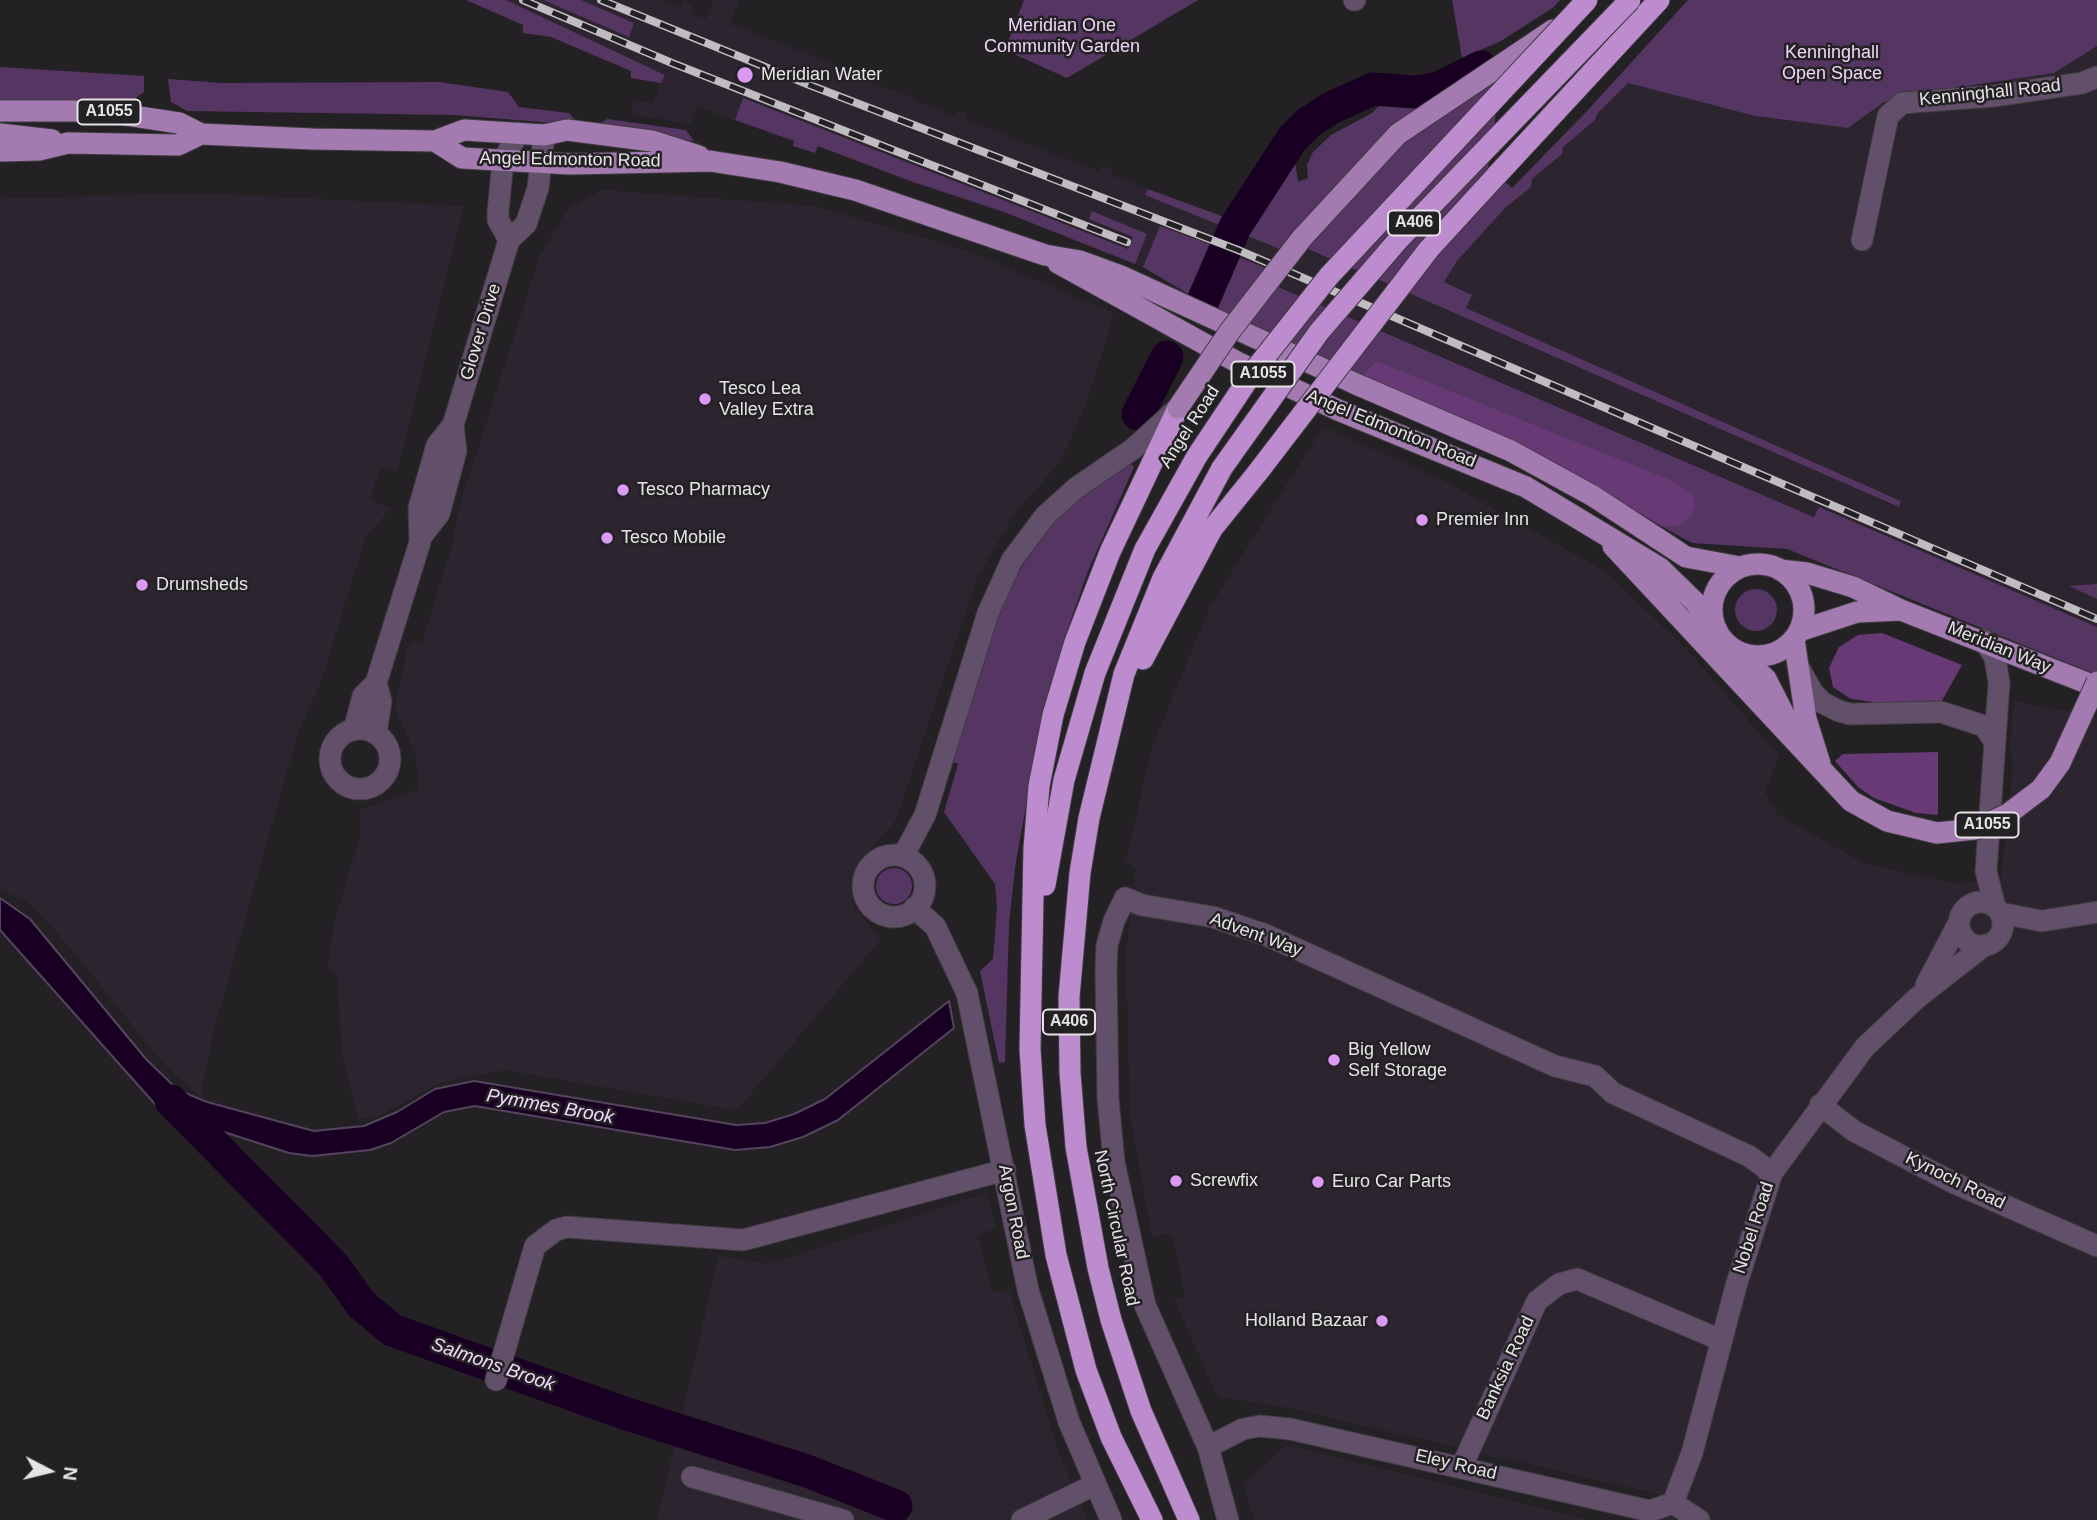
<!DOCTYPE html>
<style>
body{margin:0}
#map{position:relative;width:2097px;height:1520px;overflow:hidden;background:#242125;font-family:Arial,sans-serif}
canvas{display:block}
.north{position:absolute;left:14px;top:1436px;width:70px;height:70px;-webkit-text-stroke:5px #242125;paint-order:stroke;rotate:97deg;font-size:19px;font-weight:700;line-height:28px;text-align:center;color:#e6e4e7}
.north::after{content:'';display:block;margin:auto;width:24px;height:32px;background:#e6e4e7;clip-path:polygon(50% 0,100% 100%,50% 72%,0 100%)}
</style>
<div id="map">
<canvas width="2097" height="1520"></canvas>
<div class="north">N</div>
</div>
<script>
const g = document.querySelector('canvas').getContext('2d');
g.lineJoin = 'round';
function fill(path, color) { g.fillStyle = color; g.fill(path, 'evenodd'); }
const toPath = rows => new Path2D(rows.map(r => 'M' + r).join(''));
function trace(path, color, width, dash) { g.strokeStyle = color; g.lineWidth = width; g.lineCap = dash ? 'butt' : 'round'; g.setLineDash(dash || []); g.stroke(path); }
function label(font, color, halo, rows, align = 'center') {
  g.font = font + ' Arial,sans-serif'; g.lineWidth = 5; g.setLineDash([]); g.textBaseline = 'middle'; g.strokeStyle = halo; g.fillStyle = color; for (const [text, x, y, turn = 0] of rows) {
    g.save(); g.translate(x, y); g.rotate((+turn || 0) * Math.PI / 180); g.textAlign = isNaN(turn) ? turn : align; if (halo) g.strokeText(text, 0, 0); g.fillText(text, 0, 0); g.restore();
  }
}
fill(toPath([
 [506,0,661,0,680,8,683,1,694,5,691,13,706,19,714,0,739,0,730,24,843,67,842,73,913,97,913,100,956,116,959,110,968,114,966,120,1030,145,1099,171,1102,165,1113,170,1111,175,1148,189,1146,195,1288,253,1293,243,1899,507,1901,501,1465,308,1471,294,1444,282,1457,261,1505,208,1531,187,1532,179,1562,154,1563,147,1595,120,1597,114,1628,83,1755,116,1848,128,1884,102,1927,92,2054,73,2097,46,2097,583,2070,587,2097,599,2097,627,1819,508,1815,517,1275,285,1280,274,1160,226,1143,267,1135,264,1147,234,1089,219,1133,238,1128,249,744,99,735,120,697,106,690,124,631,114,633,100,653,103,664,74],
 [603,190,815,206,974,253,1114,314,1087,401,1060,462,1015,513,978,576,896,820,853,871,854,908,881,939,737,1110,505,1070,439,1083,381,1115,358,1119,342,1054,337,976,328,968,334,924,360,835,360,810,419,789,415,753,395,710,406,654,411,643,422,642,453,543,457,514,540,256,568,208],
 [193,193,464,206,397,471,380,468,370,501,391,508,365,538,321,682,298,732,215,1026,200,1097,157,1056,71,948,29,903,0,890,0,199],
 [1323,427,1441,479,1608,573,1692,655,1779,756,1765,792,1777,814,1863,863,1955,884,2001,878,2013,769,2010,746,2014,701,2097,717,2097,1520,1653,1520,1658,1494,1280,1406,1218,1397,1174,1300,1185,1296,1172,1233,1152,1237,1130,1115,1126,955,1136,868,1126,860,1152,748,1210,607],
 [986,1193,996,1228,978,1235,992,1292,1009,1291,1060,1457,1088,1520,657,1520,719,1256,769,1264],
 [1286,1445,1590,1520,1254,1520,1244,1484]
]), '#2c252f');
fill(toPath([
 [466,0,506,0,665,75,661,83,631,78,631,71,551,37,523,33,523,25],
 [543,0,581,0,634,23,629,37],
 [1024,0,1198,0,1067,78,1005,50],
 [1452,0,1560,0,1554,7,1501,41,1462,58],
 [1688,0,2097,0,2097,46,2054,73,1927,92,1884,102,1848,128,1755,116,1628,83,1597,114,1595,120,1563,147,1562,154,1532,179,1531,187,1505,208,1457,261,1444,282,1472,295,1466,308,1901,501,1899,507,1294,243,1289,253,1245,235,1299,149,1295,161,1298,182,1308,178,1307,165,1313,152,1331,135,1372,113,1384,101,1432,105,1469,97,1501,80,1488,167,1512,188,1588,110],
 [0,67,144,76,144,92,126,105,0,101],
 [168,79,221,83,439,82,508,92,519,107,569,113,579,125,454,115,187,111,171,102],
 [743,98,1128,249,1133,237,1089,219,1092,211,1147,234,1135,264,1004,212,910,181,818,146,815,153,793,146,794,141,735,120],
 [607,119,686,130,694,141,596,127],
 [1148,189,1227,218,1222,226,1145,195],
 [1160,226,1214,246,1193,297,1143,267],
 [1236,256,1280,274,1276,286,1814,517,1819,507,2097,627,2097,675,1787,549,1692,543,1661,526,1677,527,1376,361,1362,375,1214,310],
 [1130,463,1134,467,1088,571,1065,637,1043,714,1016,861,1009,923,1005,1062,999,1063,980,971,993,959,997,907,995,884,944,812,958,764,953,762,1001,606,1019,571,1048,528,1081,497],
 [2097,583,2097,599,2069,586,2096,584],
 '1735 610a21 21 0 1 1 42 0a21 21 0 1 1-42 0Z',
 '876 886a18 18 0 1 1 36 0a18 18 0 1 1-36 0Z'
]), '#553561');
fill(toPath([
 [1376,361,1673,481,1692,494,1695,504,1691,517,1677,527,1661,526,1568,470,1520,445,1362,375],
 [1882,633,1962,665,1940,704,1896,705,1851,699,1833,687,1829,668,1839,647,1858,635],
 [1938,752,1938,815,1916,813,1874,798,1858,787,1835,761,1843,754]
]), '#673a76');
const water = toPath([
 [0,898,30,919,146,1059,178,1090,207,1102,314,1131,364,1126,397,1112,435,1089,474,1081,736,1125,765,1123,794,1114,825,1099,949,1001,954,1028,838,1120,803,1137,770,1147,735,1150,475,1106,444,1112,391,1143,370,1150,312,1156,289,1153,162,1112,0,930,0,898]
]);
fill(water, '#190023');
trace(water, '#56445e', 2);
trace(toPath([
 [1203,301,1235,227,1292,139,1308,123,1331,108,1373,89,1414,92,1436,89,1481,67],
 [1138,414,1167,357],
 [171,1101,334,1266,361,1304,392,1330,621,1412,807,1471,896,1506]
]), '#190023', 33);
const minor = toPath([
 [1354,0,1355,0],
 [509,240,498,220,498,212,503,161,518,133],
 [1862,240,1888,116,1902,103,1994,96,2082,83,2097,77],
 [421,537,439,514,456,451,453,425],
 [1984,640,1995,658,1999,683,1986,871,1995,907],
 [1800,670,1813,693,1823,703,1839,711,1850,714,1941,712,1984,726,1995,742],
 '330 759a30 30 0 1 1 60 0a30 30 0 1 1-60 0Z',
 [354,730,363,696,376,683,420,542,419,508,437,445,453,425,509,240,526,224,538,188,544,135],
 [376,734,381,701,376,683],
 '863 886a31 31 0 1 1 62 0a31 31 0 1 1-62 0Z',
 [903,856,925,815,988,613,1012,560,1045,516,1076,488,1133,449,1178,408],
 '1959 924a22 22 0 1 1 44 0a22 22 0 1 1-44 0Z',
 [914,908,935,926,967,993,1028,1290,1069,1422,1111,1520],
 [2000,913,2042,921,2097,912],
 [1926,985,1959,922],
 [1820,1105,1854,1131,1954,1183,2097,1246],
 [496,1380,535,1246,556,1230,567,1227,743,1240,1005,1170],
 [1208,1447,1243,1429,1260,1426,1290,1429,1650,1511,1673,1503,1699,1520],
 [1462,1466,1537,1301,1559,1284,1577,1279,1721,1340],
 [692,1477,843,1520],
 [1673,1503,1692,1453,1736,1286,1772,1173,1865,1047,1917,998,1985,945],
 [1022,1520,1094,1485],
 [1228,1520,1208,1447,1145,1305,1114,1162,1108,1099,1106,969,1107,945,1114,921,1125,898,1142,905,1213,917,1266,935,1555,1066,1595,1076,1613,1093,1749,1156,1772,1173]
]);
const major = toPath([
 [0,111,100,111,179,123,201,134,313,139,435,141,464,130,544,135,567,130,652,141,699,156],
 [0,134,52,140],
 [435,141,462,158,570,164,710,161,780,172,855,190,1045,255,1080,261,1121,276,1356,384,1511,451,1593,496,1686,557,1740,567],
 [0,151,39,150,68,143,178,145,201,134],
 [1302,238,1398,134,1553,30],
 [1058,263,1237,362,1338,410,1526,487,1660,568,1695,602,1717,630],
 [1613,546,1822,770],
 '1712 610a46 46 0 1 1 92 0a46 46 0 1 1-92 0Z',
 [1780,570,1807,573,1853,587,1901,610,2097,687],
 [1799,631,1857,612,1901,610],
 [1794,639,1806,719,1821,767],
 [1738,653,1766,679,1793,732]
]);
const highway = toPath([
 [1496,176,1659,0],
 [1143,659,1212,529,1258,472],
 [1045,885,1064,780,1095,673,1145,549,1197,456],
 [1152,1520,1111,1437,1086,1370,1056,1255,1035,1125,1030,1049,1034,848,1039,786,1053,715,1075,642,1110,552,1178,408],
 [1189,1520,1141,1411,1111,1320,1098,1268,1076,1147,1070,1073,1069,997,1080,873,1089,818,1124,674,1163,578,1222,468]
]);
trace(minor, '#3f3c40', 23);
trace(major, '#3f3c40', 23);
trace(highway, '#3f3c40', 23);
trace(minor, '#624f6a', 21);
trace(major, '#a37bb1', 21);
trace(highway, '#bc8cce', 21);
const rail = toPath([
 [523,0,672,63,1127,242],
 [601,0,807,84,1238,250,2097,619]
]);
trace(rail, '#c0bdc1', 8);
trace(rail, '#242125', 5, [16]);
const majorBridge = toPath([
 [1178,408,1230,331,1302,238],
 [1822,770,1851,801,1887,821,1937,833,1975,829,2008,814,2041,789,2060,763,2097,682]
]);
const highwayBridge = toPath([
 [1197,456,1253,372,1329,276,1587,0],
 [1222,468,1319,332,1399,239,1630,0],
 [1258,472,1429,249,1496,176]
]);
trace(majorBridge, '#3f3c40', 23, []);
trace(highwayBridge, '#3f3c40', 23, []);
trace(majorBridge, '#a37bb1', 21);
trace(highwayBridge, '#bc8cce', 21);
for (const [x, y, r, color] of [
 [745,75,9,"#dc99f4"],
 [705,399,7,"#dc99f4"],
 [623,490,7,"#dc99f4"],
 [1422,520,7,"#dc99f4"],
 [607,538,7,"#dc99f4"],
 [142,585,7,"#dc99f4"],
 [1334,1060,7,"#dc99f4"],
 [1176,1181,7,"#dc99f4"],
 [1318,1182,7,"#dc99f4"],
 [1382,1321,7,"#dc99f4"]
]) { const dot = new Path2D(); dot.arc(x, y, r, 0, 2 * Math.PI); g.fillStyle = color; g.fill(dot); trace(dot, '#242125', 2.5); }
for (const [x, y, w] of [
 [109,112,63],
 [1414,223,52],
 [1263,374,63],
 [1987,825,63],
 [1069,1022,52]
]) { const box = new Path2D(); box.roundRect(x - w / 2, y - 12.5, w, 25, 5); g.fillStyle = '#242125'; g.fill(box); trace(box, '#e6e4e7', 2); }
label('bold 16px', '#e6e4e7', null, [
 ["A1055",109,112],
 ["A406",1414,223],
 ["A1055",1263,374],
 ["A1055",1987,825],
 ["A406",1069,1022]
]);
label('18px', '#f1d7fa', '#242125', [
 ["Meridian One",1062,26],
 ["Community Garden",1062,47],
 ["Kenninghall",1832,53],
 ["Open Space",1832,74]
]);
label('18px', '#e6e4e7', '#242125', [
 ["Meridian Water",761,75],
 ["Tesco Lea",719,389],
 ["Valley Extra",719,410],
 ["Tesco Pharmacy",637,490],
 ["Premier Inn",1436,520],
 ["Tesco Mobile",621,538],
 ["Drumsheds",156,585],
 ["Big Yellow",1348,1050],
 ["Self Storage",1348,1071],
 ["Screwfix",1190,1181],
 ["Euro Car Parts",1332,1182],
 ["Holland Bazaar",1368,1321,"right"]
], 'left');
label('18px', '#e6e4e7', '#242125', [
 ["Kenninghall Road",1990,93,-6],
 ["Angel Edmonton Road",570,160,1],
 ["Glover Drive",481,332,-73],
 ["Angel Road",1190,427,-57],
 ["Angel Edmonton Road",1391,429,22],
 ["Meridian Way",1999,648,22],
 ["Advent Way",1256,935,20],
 ["Kynoch Road",1955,1181,26],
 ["Argon Road",1013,1212,79],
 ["North Circular Road",1116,1228,78],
 ["Nobel Road",1754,1228,-72],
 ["Banksia Road",1506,1368,-65],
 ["Eley Road",1456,1465,13]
]);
label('italic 19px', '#f3d9fd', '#242125', [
 ["Pymmes Brook",550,1107,10],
 ["Salmons Brook",493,1365,19]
]);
</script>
